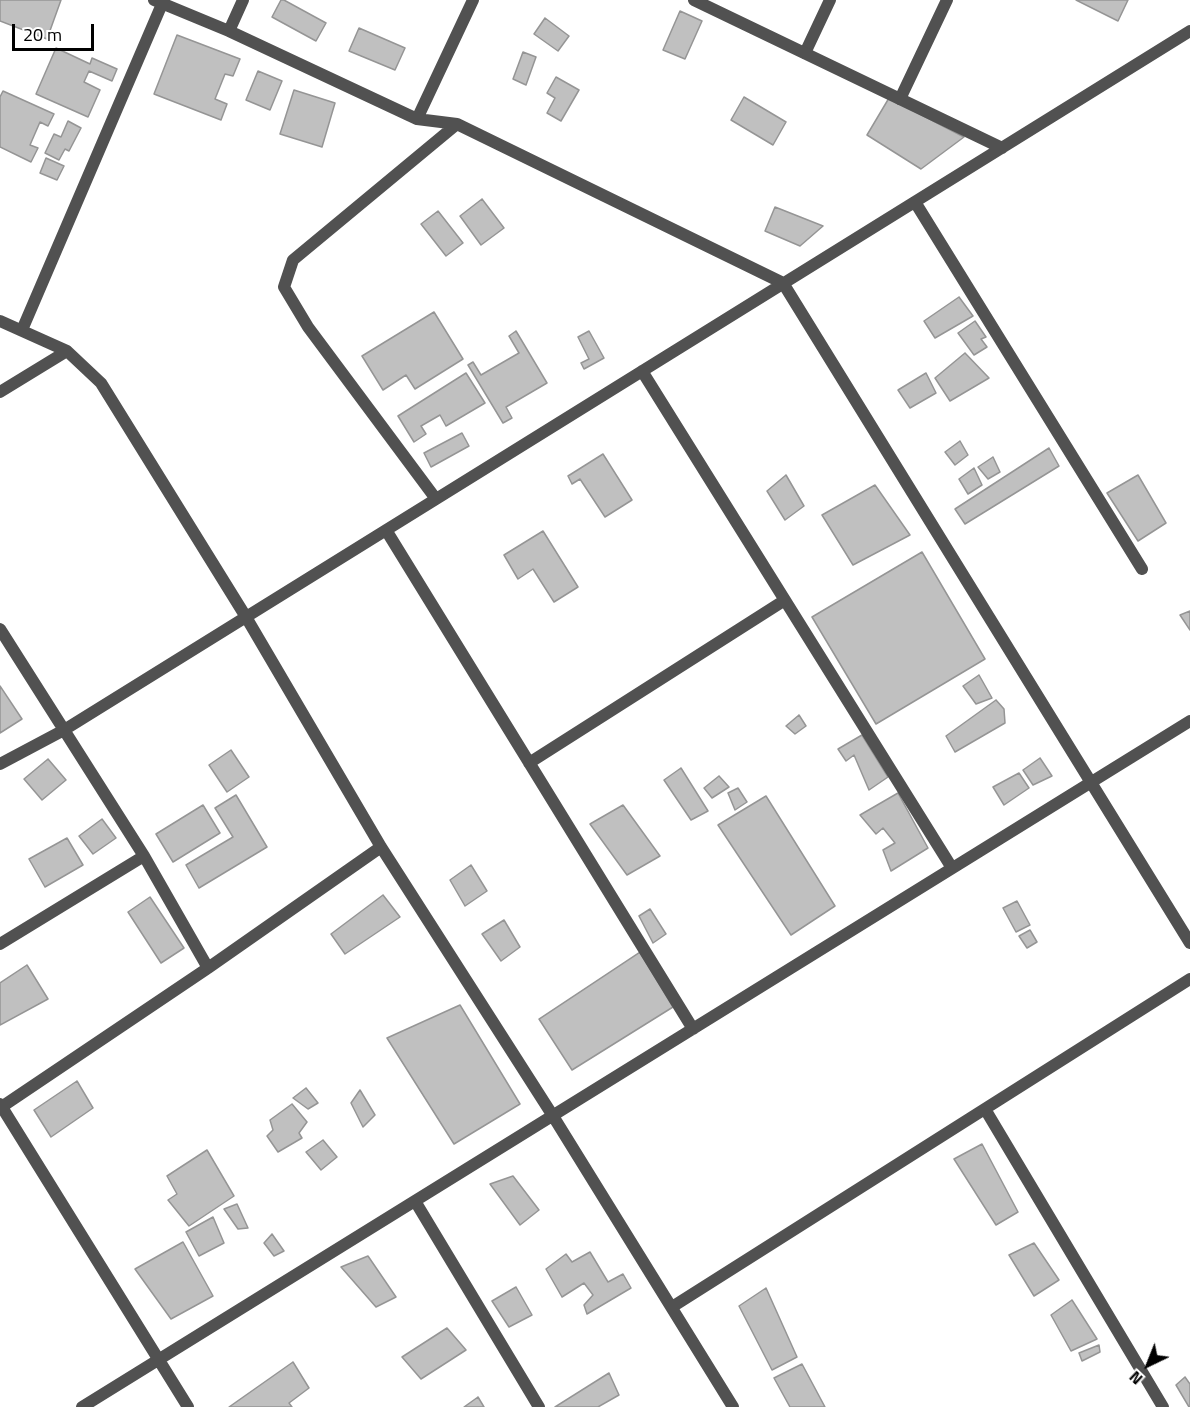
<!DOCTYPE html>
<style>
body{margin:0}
#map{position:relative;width:1190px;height:1407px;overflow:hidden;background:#fff;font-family:"Titillium Web",sans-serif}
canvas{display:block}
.north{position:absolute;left:1118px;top:1335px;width:60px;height:60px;-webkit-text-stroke:4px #fff;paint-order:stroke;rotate:223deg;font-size:16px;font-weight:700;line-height:24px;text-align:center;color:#000}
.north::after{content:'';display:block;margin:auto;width:21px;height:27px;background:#000;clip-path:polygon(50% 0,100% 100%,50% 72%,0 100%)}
.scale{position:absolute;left:12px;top:24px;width:82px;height:27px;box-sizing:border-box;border:3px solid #000;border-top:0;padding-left:8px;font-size:18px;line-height:21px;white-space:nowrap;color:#000;-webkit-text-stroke:4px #fff;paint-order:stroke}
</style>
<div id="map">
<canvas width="1190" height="1407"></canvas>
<div class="north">N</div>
<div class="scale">20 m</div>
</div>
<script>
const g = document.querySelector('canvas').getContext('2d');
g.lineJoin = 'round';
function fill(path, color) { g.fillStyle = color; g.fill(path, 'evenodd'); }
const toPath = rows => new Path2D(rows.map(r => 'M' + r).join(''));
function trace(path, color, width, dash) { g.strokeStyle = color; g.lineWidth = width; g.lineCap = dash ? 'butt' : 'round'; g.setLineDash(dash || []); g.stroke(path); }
const building = toPath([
 [0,0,61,0,47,39,0,21,0,0],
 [281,0,284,0,326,23,316,41,272,17,281,0],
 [1076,0,1128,0,1118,21,1076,0],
 [680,11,702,21,685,59,663,50,680,11],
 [545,18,569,36,558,51,534,34,545,18],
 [359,28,405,48,395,70,349,51,359,28],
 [177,35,240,59,233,76,225,74,215,99,227,104,221,120,154,94,177,35],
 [56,48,90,64,92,58,117,69,112,81,89,71,84,82,100,90,88,117,36,94,56,48],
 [523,52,536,57,526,85,513,79,523,52],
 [258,71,282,81,270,110,246,100,258,71],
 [556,77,579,90,561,121,547,113,555,98,547,93,556,77],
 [294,90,335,103,322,147,280,134,294,90],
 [3,91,54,114,48,126,40,122,30,145,38,148,31,162,0,147,0,97,3,91],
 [744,97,786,122,773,145,731,120,744,97],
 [889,98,964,137,921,169,867,135,889,98],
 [68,121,81,128,69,151,65,149,59,160,45,153,54,134,61,137,68,121],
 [46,158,64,166,57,180,40,173,46,158],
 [482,199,504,228,481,245,460,216,482,199],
 [775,207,823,226,800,246,765,231,775,207],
 [438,211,463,243,446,256,421,224,438,211],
 [959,297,973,316,935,338,924,321,959,297],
 [434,312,463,359,415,389,406,375,383,390,362,356,434,312],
 [975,321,986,337,981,339,987,347,974,355,958,333,975,321],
 [516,331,547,383,506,407,512,418,503,423,468,365,473,362,481,375,519,353,509,336,516,331],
 [589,331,604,358,584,369,581,363,589,359,578,337,589,331],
 [965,353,989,378,950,401,935,378,965,353],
 [466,373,485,403,446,426,440,415,421,426,426,434,414,442,398,416,466,373],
 [926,373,936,393,910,408,898,390,926,373],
 [462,433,469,446,431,467,424,453,462,433],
 [960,441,968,455,955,465,945,452,960,441],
 [1049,448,1059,466,965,524,955,509,1049,448],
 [603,454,632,500,605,517,580,479,572,484,568,476,603,454],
 [993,457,1000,472,988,479,978,467,993,457],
 [974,468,982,485,968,494,959,479,974,468],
 [786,475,804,506,785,520,767,491,786,475],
 [1138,475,1166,523,1138,541,1107,493,1138,475],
 [875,485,910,535,853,565,822,515,875,485],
 [543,531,578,587,554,602,533,569,518,579,504,555,543,531],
 [922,552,985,659,876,724,812,617,922,552],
 [1190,611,1190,630,1180,615,1190,611],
 [979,675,992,698,976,704,963,686,979,675],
 [0,686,22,719,0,733,0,686],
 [996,700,1004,709,1005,723,955,752,946,736,996,700],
 [799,715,806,726,795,734,786,726,799,715],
 [862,735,888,777,869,790,854,755,846,761,838,749,862,735],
 [231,750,249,777,227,792,209,765,231,750],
 [1040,758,1052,776,1033,785,1023,770,1040,758],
 [48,759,66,780,42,800,24,779,48,759],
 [681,768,708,811,691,820,664,780,681,768],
 [1019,773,1029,788,1004,805,993,787,1019,773],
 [719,776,729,787,712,798,704,788,719,776],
 [738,788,747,802,735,810,728,793,738,788],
 [898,793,928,848,891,871,883,850,895,843,883,828,876,834,860,815,898,793],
 [236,795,267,847,199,888,186,865,233,837,215,808,236,795],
 [766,796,835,906,791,935,718,825,766,796],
 [203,805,220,833,173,862,156,834,203,805],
 [623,805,660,856,627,875,590,824,623,805],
 [102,819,116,838,93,854,79,836,102,819],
 [67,838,83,865,45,887,29,859,67,838],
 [471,865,487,891,465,906,450,880,471,865],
 [383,895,400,917,345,954,331,934,383,895],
 [150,897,184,948,161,963,128,912,150,897],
 [1017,901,1030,925,1016,932,1003,908,1017,901],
 [650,909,666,934,653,943,639,916,650,909],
 [504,920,520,947,501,961,482,934,504,920],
 [1030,930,1037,942,1027,948,1019,936,1030,930],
 [640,952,673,1007,572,1070,539,1019,640,952],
 [27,965,48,999,0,1025,0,983,27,965],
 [460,1005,520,1104,454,1144,387,1038,460,1005],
 [77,1081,93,1108,51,1137,34,1110,77,1081],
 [306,1088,318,1103,308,1109,293,1098,306,1088],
 [360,1090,375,1115,363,1127,351,1103,360,1090],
 [292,1104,307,1122,299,1133,302,1138,278,1152,267,1136,273,1130,270,1120,292,1104],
 [323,1140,337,1157,321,1170,306,1152,323,1140],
 [982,1144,1018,1212,996,1225,954,1159,982,1144],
 [207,1150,234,1196,189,1226,168,1200,177,1194,167,1176,207,1150],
 [513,1176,539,1210,520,1225,490,1184,513,1176],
 [237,1204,248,1228,238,1229,224,1209,237,1204],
 [213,1217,224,1243,199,1256,186,1232,213,1217],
 [272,1234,284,1251,274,1256,264,1243,272,1234],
 [183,1242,213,1296,171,1319,135,1269,183,1242],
 [1034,1243,1059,1280,1034,1296,1009,1255,1034,1243],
 [590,1252,608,1282,623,1274,631,1288,587,1314,584,1305,593,1295,584,1283,562,1297,546,1269,566,1254,572,1262,590,1252],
 [368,1256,396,1297,376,1307,341,1267,368,1256],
 [516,1287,532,1315,509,1327,492,1301,516,1287],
 [766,1288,797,1357,772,1370,739,1306,766,1288],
 [1072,1300,1097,1339,1071,1351,1051,1315,1072,1300],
 [447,1328,466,1350,421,1379,402,1357,447,1328],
 [1099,1345,1100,1352,1082,1361,1079,1353,1099,1345],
 [293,1362,309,1388,289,1403,292,1407,229,1407,293,1362],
 [802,1364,825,1407,790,1407,774,1378,802,1364],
 [609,1373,619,1395,598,1407,555,1407,609,1373],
 [1185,1377,1190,1384,1190,1407,1189,1407,1176,1385,1185,1377],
 [478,1397,484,1407,464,1407,478,1397]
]);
fill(building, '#c0c0c0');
trace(building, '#959595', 1.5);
trace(toPath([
 [805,53,830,0],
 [900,99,947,0]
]), '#515151', 12);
trace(toPath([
 [154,0,229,31,417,119,457,124,783,283,1190,943],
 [694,0,1002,148],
 [229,31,243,0],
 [417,119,473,0],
 [915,202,1142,569],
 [0,321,67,351,101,383,246,617,381,847,553,1116,733,1407],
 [22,330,162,4],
 [642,371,952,868],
 [0,392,67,351],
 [436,499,308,327,284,287,293,260,457,124],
 [386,530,693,1029],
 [0,629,144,856,208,968],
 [529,763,785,600],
 [0,764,64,730,1190,31],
 [0,944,144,856],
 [0,1104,188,1407],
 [0,1108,208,968,381,847],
 [985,1109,1163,1407],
 [415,1201,539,1407],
 [672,1307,1190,979],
 [82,1407,1190,721]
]), '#515151', 12);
</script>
